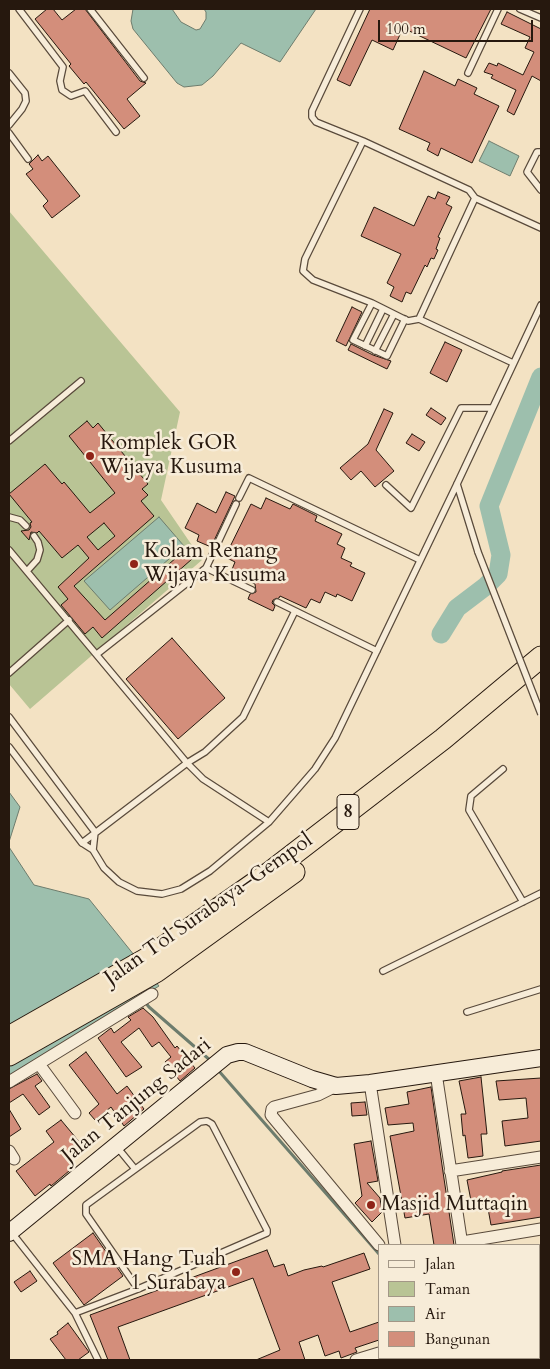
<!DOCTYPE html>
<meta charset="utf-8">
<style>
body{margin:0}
#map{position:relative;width:550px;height:1369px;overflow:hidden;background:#f3e2c3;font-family:Cardo,serif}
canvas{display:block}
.frame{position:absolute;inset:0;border:10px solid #26180e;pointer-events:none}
.legend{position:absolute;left:378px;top:1244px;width:162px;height:115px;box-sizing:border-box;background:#f7ecd8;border:1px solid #a39787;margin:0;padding:6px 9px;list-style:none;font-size:15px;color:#26180e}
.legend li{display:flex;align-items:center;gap:10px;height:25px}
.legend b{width:25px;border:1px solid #a39787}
.scale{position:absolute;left:378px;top:20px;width:155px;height:22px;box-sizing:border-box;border:2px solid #26180e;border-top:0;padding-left:6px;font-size:15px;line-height:18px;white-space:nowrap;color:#26180e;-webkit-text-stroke:4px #f7ecd8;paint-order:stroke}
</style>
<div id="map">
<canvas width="550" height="1369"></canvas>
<div class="frame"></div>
<ul class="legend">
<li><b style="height:6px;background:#f7ecd8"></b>Jalan</li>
<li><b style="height:14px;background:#b9c495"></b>Taman</li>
<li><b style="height:14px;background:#9dbfad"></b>Air</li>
<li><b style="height:14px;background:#d38e7b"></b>Bangunan</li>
</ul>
<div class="scale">100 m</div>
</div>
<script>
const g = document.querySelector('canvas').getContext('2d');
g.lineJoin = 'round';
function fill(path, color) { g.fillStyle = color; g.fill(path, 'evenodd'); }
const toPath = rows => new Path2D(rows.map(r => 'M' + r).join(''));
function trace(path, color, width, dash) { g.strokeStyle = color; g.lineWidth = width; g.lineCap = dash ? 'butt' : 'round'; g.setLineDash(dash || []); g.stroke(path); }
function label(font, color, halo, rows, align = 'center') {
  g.font = font + ' Cardo,serif'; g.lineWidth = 5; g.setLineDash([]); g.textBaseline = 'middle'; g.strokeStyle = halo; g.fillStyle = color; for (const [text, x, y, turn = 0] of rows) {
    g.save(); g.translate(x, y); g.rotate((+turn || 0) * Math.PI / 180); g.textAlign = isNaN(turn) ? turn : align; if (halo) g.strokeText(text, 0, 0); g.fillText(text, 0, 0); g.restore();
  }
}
fill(toPath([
 [9,211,180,412,161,500,202,560,30,709,9,684]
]), '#b9c495');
const water = toPath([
 [133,9,172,9,181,22,196,30,200,29,206,19,206,12,204,9,316,9,280,62,241,43,213,76,202,85,184,87,177,83,133,29,131,21,133,9],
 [489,141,519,156,510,176,479,161,489,141],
 [159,517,184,546,110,610,84,581,159,517],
 [9,792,20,807,9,842,9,792],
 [9,847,34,885,89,899,159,986,9,1080,9,847]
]);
fill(water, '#9dbfad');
trace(water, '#6d7c6d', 1);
trace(toPath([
 [145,1002,149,1007,211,1061],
 [218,1070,379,1254],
 [470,1358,472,1360]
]), '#6d7c6d', 3);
trace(toPath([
 [441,634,457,608,486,586,498,574,501,555,489,506,541,377]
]), '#9dbfad', 19);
const building = toPath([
 [47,9,53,9,62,20,76,9,85,9,140,81,146,83,127,99,140,116,124,129,86,82,84,84,69,66,71,64,35,19,47,9],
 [370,9,491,9,466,58,403,28,393,50,372,40,350,86,337,80,370,9],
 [507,12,541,29,541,81,532,76,514,115,507,111,516,90,491,78,493,75,484,72,489,63,497,66,498,63,523,75,534,52,525,48,530,37,501,24,507,12],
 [424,71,455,86,458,79,477,88,474,94,499,106,472,163,441,148,438,156,427,150,430,143,399,129,424,71],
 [38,155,42,161,48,156,80,196,52,218,43,206,48,201,26,174,33,169,29,164,38,155],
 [438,192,450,197,446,204,452,207,438,237,440,238,436,249,438,250,434,259,431,258,427,267,425,265,411,294,406,292,402,302,390,296,394,287,387,283,401,254,361,236,374,207,414,226,428,196,435,199,438,192],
 [352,307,362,312,346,346,336,341,352,307],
 [445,342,462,350,447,382,430,373,445,342],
 [351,344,373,355,391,361,387,369,348,350,351,344],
 [431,408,446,418,441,425,426,415,431,408],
 [384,409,393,413,376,450,394,471,375,487,361,471,351,480,340,468,368,444,384,409],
 [87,421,93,428,98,423,148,484,142,489,148,495,141,501,154,516,74,586,105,620,185,550,192,559,102,638,93,627,85,634,61,605,68,599,58,587,89,558,78,545,62,558,39,531,37,533,31,532,29,540,21,531,29,530,31,527,30,523,32,522,9,494,45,464,62,484,64,482,90,513,115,493,69,436,87,421],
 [104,523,115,536,98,550,87,537,104,523],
 [412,434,425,442,419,451,406,443,412,434],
 [226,492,235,496,211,547,197,541,199,535,185,528,197,503,216,513,226,492],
 [266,498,290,509,293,504,317,516,315,521,342,534,337,544,345,548,341,558,352,563,350,566,365,573,352,601,337,594,336,597,325,592,320,603,311,599,306,608,280,596,279,598,273,600,272,603,275,606,273,611,248,599,250,594,256,592,255,584,231,572,235,562,225,557,251,504,261,509,266,498],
 [172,638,225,698,178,739,126,679,172,638],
 [143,1008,153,1017,175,1048,177,1046,195,1068,180,1081,165,1062,171,1057,159,1042,152,1047,139,1028,121,1042,142,1067,126,1077,98,1038,111,1028,114,1033,131,1020,128,1017,143,1008],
 [86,1052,117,1094,127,1086,144,1109,124,1126,111,1107,95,1120,89,1113,99,1104,69,1065,86,1052],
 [37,1074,42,1081,35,1086,50,1107,39,1115,23,1094,9,1103,9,1089,37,1074],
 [481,1077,487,1134,481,1134,483,1156,468,1158,465,1135,463,1136,461,1114,466,1114,459,1081,481,1077],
 [541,1078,541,1141,505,1146,502,1121,528,1118,526,1098,499,1100,496,1081,541,1078],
 [431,1087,443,1172,454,1245,434,1245,429,1214,405,1218,390,1136,414,1131,413,1123,388,1125,385,1108,409,1104,407,1092,431,1087],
 [365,1102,367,1115,352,1116,351,1103,365,1102],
 [9,1109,21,1129,9,1137,9,1109],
 [61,1120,81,1144,66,1155,75,1166,51,1186,50,1184,35,1196,16,1171,54,1142,46,1131,61,1120],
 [371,1141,378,1181,367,1183,380,1198,382,1212,372,1222,355,1203,362,1196,354,1144,371,1141],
 [541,1165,541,1217,491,1225,487,1203,472,1206,467,1180,502,1172,502,1171,541,1165],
 [93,1233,123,1276,84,1305,53,1263,93,1233],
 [267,1250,274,1267,284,1264,288,1276,304,1270,322,1266,323,1267,364,1253,370,1269,332,1282,350,1332,379,1322,379,1340,355,1348,357,1352,341,1358,339,1351,325,1356,318,1335,299,1342,305,1360,256,1360,280,1350,253,1278,118,1327,130,1360,108,1360,90,1315,267,1250],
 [30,1271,37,1281,21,1292,14,1282,30,1271],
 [68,1323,89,1352,78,1360,66,1360,50,1339,58,1334,57,1332,68,1323]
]);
fill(building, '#d38e7b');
trace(building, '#26180e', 1);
const lane = toPath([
 [19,9,63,67,60,81,62,90,71,96,85,91,116,132],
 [90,9,144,78],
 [360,9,312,111,312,117,316,122,363,141,469,190,475,198,541,228],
 [520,9,541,18],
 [9,73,25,93,26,101,22,109,9,125],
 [468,73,498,9],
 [9,133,28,159],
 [363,141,305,259,303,271,313,280,372,303,408,321,419,319,513,363],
 [541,152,537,152,527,172,541,190],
 [372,303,353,340,387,356,405,319],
 [419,319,475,198],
 [365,346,383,309],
 [375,351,394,314],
 [9,441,81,381],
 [457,484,478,552],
 [386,485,411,508,461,408,492,408],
 [239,498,249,478,420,560],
 [9,517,20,520,26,526],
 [9,550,187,763,203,779,269,822],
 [206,568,236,504],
 [27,571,37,560,40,550,38,542,34,536],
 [277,602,377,651],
 [97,654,206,568,252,590],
 [9,673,69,620],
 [9,717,95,832,93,850],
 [9,747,82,843,93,850,104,868,119,882,137,891,162,894,181,889,210,871,269,822,315,769,335,738,457,484,541,305],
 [503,769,471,796,469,810,523,902],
 [82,843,187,763,205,752,243,717,295,611],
 [383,971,541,893],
 [467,1012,541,989],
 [117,1147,135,1169],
 [12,1233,75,1313,98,1360],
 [75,1313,138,1289,267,1233,267,1230,212,1124,207,1121,200,1122,86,1205,86,1214,138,1289]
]);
const street = toPath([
 [39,1064,75,1113],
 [436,1073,462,1245],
 [9,1082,152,994],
 [370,1083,395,1245],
 [336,1086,318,1095,274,1107,272,1109,271,1115,379,1245],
 [9,1151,14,1159],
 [450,1171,541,1157],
 [462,1242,541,1229],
 [539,1289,541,1289],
 [452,1358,454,1360],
 [494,1358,495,1360],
 [356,1360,379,1353]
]);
const secondary = toPath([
 [9,1233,227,1055,238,1052,245,1052,312,1079,336,1086,370,1083,541,1058]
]);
const highway = toPath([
 [9,1037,148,958,269,873,443,739,541,657],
 [9,1055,157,971,294,872]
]);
trace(lane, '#594a3b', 8);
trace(street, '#594a3b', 13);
trace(secondary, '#26180e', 18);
trace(highway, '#26180e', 23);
trace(lane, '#f7ecd8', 5.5);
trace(street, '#f7ecd8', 11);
trace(secondary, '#f7ecd8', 16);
trace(highway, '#f3e2c3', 21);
const laneBridge = toPath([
 [478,552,541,714]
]);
trace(laneBridge, '#594a3b', 8, []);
trace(laneBridge, '#f7ecd8', 5.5);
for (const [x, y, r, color] of [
 [90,456,5,"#8f2418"],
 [134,564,5,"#8f2418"],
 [371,1205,5,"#8f2418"],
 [236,1272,5,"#8f2418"]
]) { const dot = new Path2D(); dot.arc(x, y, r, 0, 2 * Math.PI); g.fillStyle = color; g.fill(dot); trace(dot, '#f7ecd8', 2); }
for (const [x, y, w] of [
 [348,812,22]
]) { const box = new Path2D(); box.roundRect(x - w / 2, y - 17.5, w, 35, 4); g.fillStyle = '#f7ecd8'; g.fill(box); trace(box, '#26180e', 1); }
label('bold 20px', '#26180e', null, [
 ["8",348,812]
]);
label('21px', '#26180e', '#f7ecd8', [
 ["Komplek GOR",100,444],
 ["Wijaya Kusuma",100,468],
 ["Kolam Renang",144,552],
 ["Wijaya Kusuma",144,576],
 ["Masjid Muttaqin",381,1205],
 ["SMA Hang Tuah",226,1260,"right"],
 ["1 Surabaya",226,1284,"right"]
], 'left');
label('21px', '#26180e', '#f7ecd8', [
 ["Jalan Tol Surabaya–Gempol",209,910,-35],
 ["Jalan Tanjung Sadari",137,1101,-39]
]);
</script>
